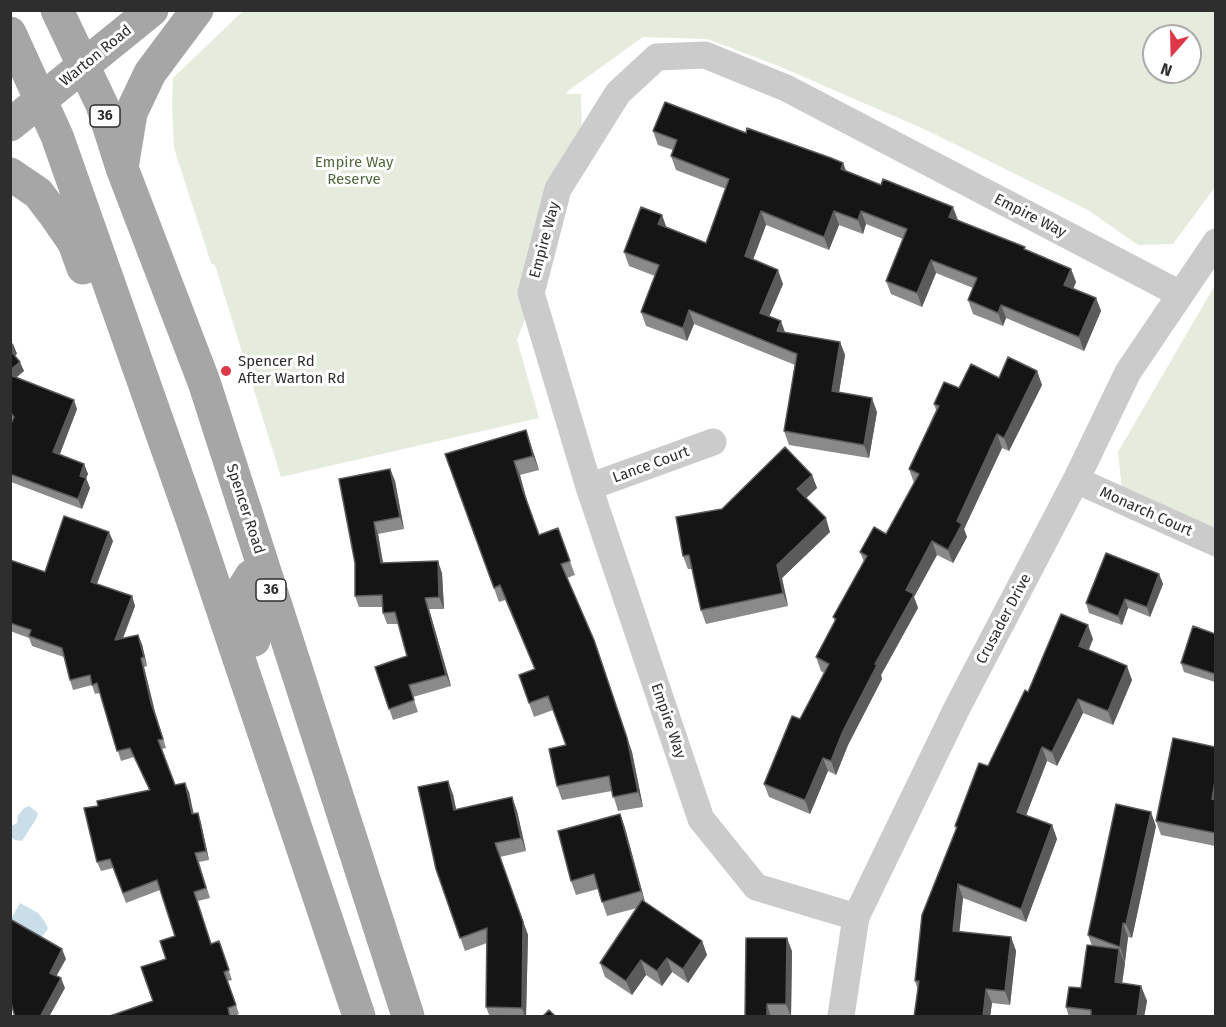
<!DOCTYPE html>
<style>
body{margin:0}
#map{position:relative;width:1226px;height:1027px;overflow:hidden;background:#fff;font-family:"Fira Sans",sans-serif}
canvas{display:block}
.frame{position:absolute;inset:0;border:12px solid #2e2e2e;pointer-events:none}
.north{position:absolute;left:1142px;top:24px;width:60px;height:60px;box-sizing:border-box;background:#fff;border:2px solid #ababab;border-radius:50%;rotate:200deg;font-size:16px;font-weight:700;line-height:24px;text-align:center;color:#2e2e2e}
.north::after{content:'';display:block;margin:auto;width:21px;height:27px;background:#de3848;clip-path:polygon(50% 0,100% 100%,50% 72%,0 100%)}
</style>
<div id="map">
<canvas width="1226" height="1027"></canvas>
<div class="frame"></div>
<div class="north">N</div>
</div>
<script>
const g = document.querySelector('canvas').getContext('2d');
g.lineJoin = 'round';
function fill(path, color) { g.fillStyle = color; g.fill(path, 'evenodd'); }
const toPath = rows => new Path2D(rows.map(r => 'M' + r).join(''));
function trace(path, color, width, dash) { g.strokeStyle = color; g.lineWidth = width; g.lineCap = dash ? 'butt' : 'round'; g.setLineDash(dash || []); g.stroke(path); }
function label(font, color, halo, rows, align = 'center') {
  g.font = font + ' "Fira Sans",sans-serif'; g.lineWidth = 6; g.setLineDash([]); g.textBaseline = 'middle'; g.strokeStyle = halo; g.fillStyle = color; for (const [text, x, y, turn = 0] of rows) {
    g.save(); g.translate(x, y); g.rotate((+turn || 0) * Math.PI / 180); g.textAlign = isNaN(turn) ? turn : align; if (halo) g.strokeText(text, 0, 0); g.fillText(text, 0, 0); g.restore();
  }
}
fill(toPath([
 [243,11,1215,11,1215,187,1173,244,1138,245,1088,210,926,130,776,65,707,39,643,37,569,90,566,94,581,94,582,135,528,311,517,340,539,418,281,477,215,265,211,263,174,148,172,104,173,78],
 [1154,36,1190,36,1190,72,1154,72],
 [1215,285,1215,543,1122,489,1118,452]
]), '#e5ebdd');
fill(toPath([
 [29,806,38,813,36,819,22,841,15,840,11,837,11,826,17,823,18,815,24,808],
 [20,903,38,913,45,922,48,929,40,939,37,938,36,933,11,919]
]), '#cadeea');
trace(toPath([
 [1076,480,1216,543],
 [589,487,713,442],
 [856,917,756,887,701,819,589,487,531,293,558,189,618,93,657,57,705,55,786,88,1180,294],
 [841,1016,856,917,957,708,1076,480,1128,372,1216,242]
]), '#cbcbcb', 27);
trace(toPath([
 [57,10,102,105,122,168,204,382,408,1016],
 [10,33,57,136,193,522,359,1016],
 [10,125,152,10],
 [123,162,131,113,150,73,197,10],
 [10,174,38,193,54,214,74,243,83,268],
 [254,640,241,592,251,576,264,569]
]), '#a6a6a6', 33);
fill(toPath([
 [653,131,746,133,843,163,846,171,1071,269,1076,282,1073,289,1096,298,1101,311,1084,351,1006,318,1003,326,973,314,968,300,973,288,936,273,922,307,891,294,886,281,903,239,866,224,863,234,839,225,829,250,766,225,753,260,783,284,769,317,785,332,840,342,845,355,839,392,877,412,869,458,789,445,784,431,795,365,694,324,687,341,646,326,641,312,655,276,629,266,624,252,662,215,666,227,706,243,726,189,676,170,671,156,673,150,658,145],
 [10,340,13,344,17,354,15,355,24,371,17,377,77,409,59,455,84,464,88,474,86,478,90,488,82,509,11,482,10,484,10,426,13,420,10,417],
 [1037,371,1042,385,1009,451,1002,448,964,529,967,537,953,563,937,555,914,597,918,608,881,675,882,679,848,745,836,775,828,771,810,814,769,797,764,784,800,719,824,673,821,671,816,657,835,622,833,617,864,562,860,552,886,534,914,483,909,469,936,410,934,404,959,388,999,378],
 [526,430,539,470,520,475,528,504,539,535,558,528,575,575,567,578,632,752,643,807,618,811,612,791,562,800,557,786,566,745,553,710,534,717,519,675,535,669,505,600,499,602,445,454],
 [390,469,395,481,404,529,378,534,383,563,442,573,444,609,429,609,451,686,413,697,418,712,393,720,375,667,407,656,398,624,387,624,383,613,383,607,359,607,355,596,355,563],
 [812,475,817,488,806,498,830,532,782,578,788,606,706,624,701,610,692,569,688,569,683,556,722,509],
 [113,541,97,584,132,596,135,606,123,639,142,644,147,666,144,667,155,712,166,748,162,749,175,785,189,792,193,814,201,823,209,860,199,862,210,898,198,901,211,944,219,941,232,980,228,981,239,1014,233,1017,107,1017,153,1001,175,936,160,890,126,903,113,868,101,871,97,862,98,806,149,790,134,757,121,761,100,693,95,694,92,685,73,690,70,680,64,657,32,646,29,638,10,631,10,560,45,572],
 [1159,574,1163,584,1150,617,1128,608,1122,625,1089,613,1086,603],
 [1215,634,1215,682,1184,672,1181,663],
 [1093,639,1089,650,1132,680,1113,725,1083,713,1057,766,1047,761,1026,815,1052,825,1057,839,1026,922,963,898,959,932,1011,937,1016,951,1010,1005,992,1003,990,1017,914,1017,918,990,915,981,956,829,955,826,1028,692],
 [1215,747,1215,846,1161,835,1156,821],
 [453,794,456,810,512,797,517,811,526,851,500,857,528,935,526,1017,490,1017,486,1007,487,943,465,951,436,869],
 [620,814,625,828,645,902,702,941,707,955,688,983,672,972,662,986,646,975,632,995,605,977,600,963,637,908,607,916,598,889,576,895,571,881],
 [1156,826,1132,938,1128,937,1125,962,1124,961,1125,963,1122,984,1141,986,1147,1001,1144,1017,1069,1017,1066,1007,1081,988,1092,946,1088,935],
 [792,951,791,1017,745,1017]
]), '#8a8a8a');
fill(toPath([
 [843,163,848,176,841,169],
 [953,207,958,220,949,217],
 [761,211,766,225,749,270,745,256],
 [834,211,839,225,829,250,824,237],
 [861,211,866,224,863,234,858,220],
 [662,215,667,229,658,224],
 [931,260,936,273,922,307,917,293],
 [1071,269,1076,282,1069,298,1064,285],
 [778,270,783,284,765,326,760,313],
 [1096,298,1101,311,1084,351,1079,337],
 [1001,305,1006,318,1003,326,998,313],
 [689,310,694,324,687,341,683,328],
 [781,321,786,335,777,331],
 [840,342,845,355,837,405,832,391],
 [13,344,17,354,12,357,10,352,10,346],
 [20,362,24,371,10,382,10,370],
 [1037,371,1042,385,1009,451,1004,438],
 [872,398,877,412,869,458,864,445],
 [74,400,77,409,57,462,53,452],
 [526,430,531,445,539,470,533,456],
 [997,434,1002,448,964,529,967,537,953,563,948,550,957,521],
 [514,461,520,475,528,506,523,491],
 [84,464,88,474,86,478,90,488,82,509,78,499,80,476],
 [390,469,395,481,404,529,400,517],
 [812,475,817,488,802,502,797,489],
 [826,518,830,532,782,578,788,606,783,593,777,565],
 [374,522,378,534,385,574,381,563],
 [109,532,113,541,94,591,91,582],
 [932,541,937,555,914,597,918,608,881,675,882,679,848,745,836,775,831,761,843,731,906,590],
 [438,561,442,573,444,609,439,597],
 [1159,574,1163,584,1150,617,1147,607],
 [132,596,135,606,118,650,115,640],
 [425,598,429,609,451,686,446,675],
 [1125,599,1128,608,1122,625,1118,616],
 [1088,625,1093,639,1084,660,1079,646],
 [138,635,142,644,147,666,144,657],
 [599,654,632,752,643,807,638,792],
 [141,658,144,667,155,712,166,748,151,703],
 [1127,666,1132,680,1113,725,1108,711],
 [1078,699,1083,713,1057,766,1052,752],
 [1042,747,1047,761,1022,826,1017,812],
 [823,758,828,771,810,814,805,800],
 [448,781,453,794,459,823,454,810],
 [1215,781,1215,810,1212,799],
 [185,783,189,792,196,824,192,814],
 [512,797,517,811,526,851,521,838],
 [1151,812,1156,826,1132,938,1126,924],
 [198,813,201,823,209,860,206,851],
 [620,814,625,828,646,906,641,891],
 [1052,825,1057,839,1026,922,1021,909],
 [500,857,528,935,526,1017,525,1017,522,1008],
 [958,884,963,898,958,945,953,931],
 [1123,923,1128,937,1125,962,1120,947],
 [1011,937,1016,951,1010,1005,1005,991],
 [787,938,792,951,791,1017,786,1004],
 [702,941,707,955,688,983,683,969],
 [62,949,66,959,53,982,50,973],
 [1119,949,1125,963,1120,997,1115,982],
 [667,958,672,972,662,986,657,971],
 [641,960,646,975,632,995,626,981],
 [61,978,65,988,49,1017,40,1017],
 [1141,986,1147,1001,1144,1017,1137,1017],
 [986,989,992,1003,990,1017,983,1017],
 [767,1004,771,1017,767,1017]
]), '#5b5b5b');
const building = toPath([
 [665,102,746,133,747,128,831,158,843,163,841,169,881,185,883,179,953,207,949,217,1025,247,1024,249,1071,269,1064,285,1096,298,1079,337,1001,305,998,313,968,300,977,278,931,260,917,293,886,281,907,229,861,211,858,220,834,211,824,237,761,211,745,256,778,270,760,313,781,321,777,331,840,342,832,391,872,398,864,445,784,431,797,354,689,310,683,328,641,312,659,265,624,252,641,207,662,215,658,224,706,243,729,179,671,156,677,140,653,131,665,102],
 [10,350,20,362,10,370,10,350],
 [1008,357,1037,371,1004,438,997,434,957,521,962,524,948,550,932,541,906,590,914,594,875,664,877,665,843,731,831,761,823,758,805,800,764,784,792,716,800,719,829,664,816,657,836,619,833,617,867,556,860,552,874,527,886,534,919,474,909,469,939,406,934,404,944,382,959,388,971,364,999,378,1008,357],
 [10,375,74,400,53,452,84,464,80,476,86,478,78,499,10,474,10,426,14,417,10,412,10,375],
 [526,430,533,456,514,461,523,491,539,535,558,528,570,561,561,564,594,640,627,738,638,792,613,797,609,776,557,786,549,749,566,745,548,696,529,703,519,675,535,669,500,585,494,588,445,454,526,430],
 [785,447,812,475,797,489,826,518,777,565,783,593,701,610,689,555,683,556,676,517,722,509,785,447],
 [390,469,400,517,374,522,381,563,438,561,439,597,425,598,446,675,409,685,414,700,389,709,375,667,407,656,395,612,383,613,382,595,355,596,355,563,339,479,390,469],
 [64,516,109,532,91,582,132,596,115,640,138,635,144,657,141,658,151,703,163,739,158,740,175,785,185,783,192,814,198,813,206,851,195,853,206,888,194,892,211,944,219,941,229,970,224,972,236,1005,228,1008,230,1017,107,1017,153,1001,141,967,166,959,160,941,175,936,157,880,123,893,110,859,97,862,84,808,98,806,97,801,150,790,130,748,117,751,97,683,92,685,90,675,70,680,62,648,29,636,31,630,10,623,10,560,45,572,64,516],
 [1106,553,1159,574,1147,607,1125,599,1118,616,1086,603,1106,553],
 [1061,614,1088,625,1079,646,1127,666,1108,711,1078,699,1052,752,1042,747,1017,812,1052,825,1021,909,958,884,953,931,1011,937,1005,991,986,989,983,1017,914,1017,919,981,915,981,922,915,957,827,955,826,979,763,988,766,1025,690,1028,692,1061,614],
 [1193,626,1215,634,1215,674,1181,663,1193,626],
 [1173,738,1215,747,1215,781,1212,799,1215,800,1215,833,1156,821,1173,738],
 [448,781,454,810,512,797,521,838,495,843,523,922,522,1008,486,1007,487,928,460,938,436,869,418,787,448,781],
 [1116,804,1151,812,1126,924,1123,923,1120,947,1088,935,1116,804],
 [620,814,641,891,602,902,594,874,571,881,558,831,620,814],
 [642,900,702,941,683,969,667,958,657,971,641,960,626,981,600,963,642,900],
 [10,919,62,949,50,973,61,978,40,1017,15,1017,10,1000,10,919],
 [746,938,787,938,786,1004,767,1004,767,1017,745,1017,746,938],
 [1087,945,1119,949,1115,982,1141,986,1137,1017,1091,1017,1091,1010,1066,1007,1069,987,1081,988,1087,945],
 [549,1010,556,1017,542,1017,549,1010]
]);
fill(building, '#151515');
trace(building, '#5b5b5b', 1.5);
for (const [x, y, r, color] of [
 [226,371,6,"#de3848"]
]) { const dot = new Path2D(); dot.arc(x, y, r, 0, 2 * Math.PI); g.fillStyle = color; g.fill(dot); trace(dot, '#fff', 2); }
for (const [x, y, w] of [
 [105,116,30],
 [271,590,30]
]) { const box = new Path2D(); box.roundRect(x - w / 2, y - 11, w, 22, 4.5); g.fillStyle = '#fff'; g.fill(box); trace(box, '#2e2e2e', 1.5); }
label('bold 14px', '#2e2e2e', null, [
 ["36",105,116],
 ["36",271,590]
]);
label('15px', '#2e2e2e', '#fff', [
 ["Warton Road",96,56,-39],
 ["Empire Way",1030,216,27],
 ["Empire Way",545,240,-75],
 ["Lance Court",651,465,-20],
 ["Spencer Road",245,509,72],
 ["Monarch Court",1146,512,24],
 ["Crusader Drive",1004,619,-62],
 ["Empire Way",668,721,71]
]);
label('15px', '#52683e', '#fff', [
 ["Empire Way",354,163],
 ["Reserve",354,180]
]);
label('15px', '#2e2e2e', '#fff', [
 ["Spencer Rd",238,362],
 ["After Warton Rd",238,379]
], 'left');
</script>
